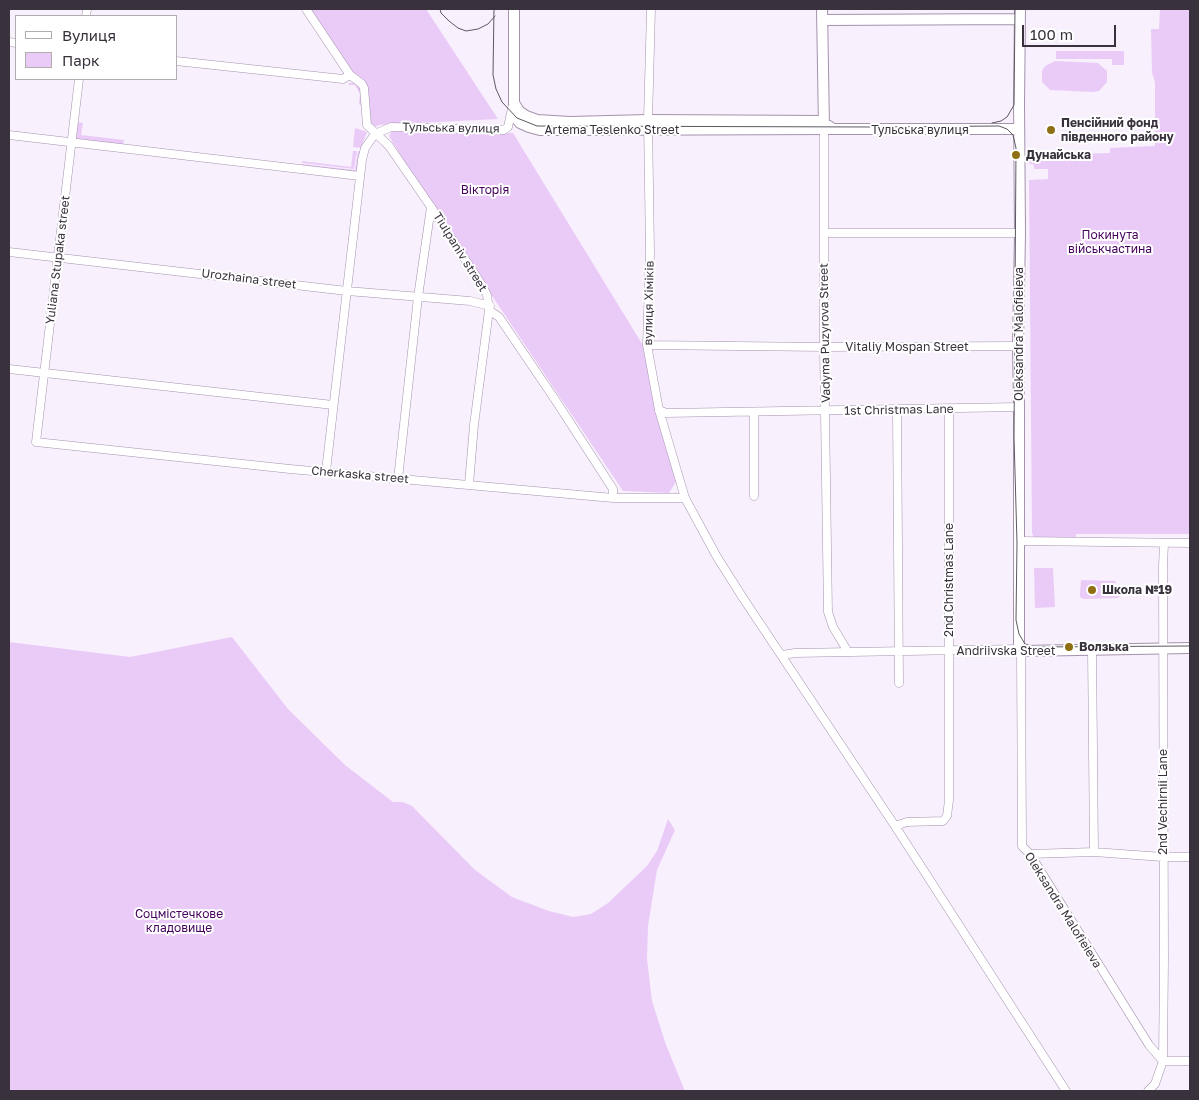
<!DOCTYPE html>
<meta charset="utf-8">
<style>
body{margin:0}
#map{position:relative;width:1199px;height:1100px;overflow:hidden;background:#f8f0fc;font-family:"Golos Text",sans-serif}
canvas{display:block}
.frame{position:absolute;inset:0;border:10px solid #39323d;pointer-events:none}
.legend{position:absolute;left:15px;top:15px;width:162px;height:65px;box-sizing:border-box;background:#fff;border:1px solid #b0adb1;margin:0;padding:6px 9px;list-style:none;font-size:15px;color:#39323d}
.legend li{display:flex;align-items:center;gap:10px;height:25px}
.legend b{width:25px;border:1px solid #b0adb1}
.scale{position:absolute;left:1022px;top:25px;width:94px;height:22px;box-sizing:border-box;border:2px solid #39323d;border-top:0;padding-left:6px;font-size:15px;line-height:18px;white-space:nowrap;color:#39323d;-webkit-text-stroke:4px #fff;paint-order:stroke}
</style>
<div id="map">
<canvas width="1199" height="1100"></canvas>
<div class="frame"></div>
<ul class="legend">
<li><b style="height:6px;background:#fff"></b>Вулиця</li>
<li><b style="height:14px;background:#eacbf8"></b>Парк</li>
</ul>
<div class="scale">100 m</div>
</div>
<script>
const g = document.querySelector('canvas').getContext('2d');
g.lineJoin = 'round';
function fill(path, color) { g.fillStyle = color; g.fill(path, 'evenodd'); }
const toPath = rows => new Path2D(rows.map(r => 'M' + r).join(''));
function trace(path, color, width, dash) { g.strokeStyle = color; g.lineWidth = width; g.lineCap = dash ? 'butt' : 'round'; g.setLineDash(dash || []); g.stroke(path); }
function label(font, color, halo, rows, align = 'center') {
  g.font = font + ' "Golos Text",sans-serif'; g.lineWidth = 4; g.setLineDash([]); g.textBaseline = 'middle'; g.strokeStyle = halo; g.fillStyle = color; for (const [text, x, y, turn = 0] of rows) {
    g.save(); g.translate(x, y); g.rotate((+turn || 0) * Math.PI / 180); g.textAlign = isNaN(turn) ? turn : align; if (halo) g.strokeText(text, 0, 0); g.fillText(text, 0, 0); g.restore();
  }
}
fill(toPath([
 [308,9,426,9,498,119,379,125,372,128,364,109,359,104,360,94,355,85,349,85,349,83,353,83],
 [1160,9,1190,9,1190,534,1076,534,1075,540,1034,538,1032,533,1029,180,1048,179,1048,169,1034,169,1034,165,1028,163,1028,155,1110,153,1110,148,1155,146,1155,83,1152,72,1151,29,1159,29],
 [1056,51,1124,51,1124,65,1112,65,1112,59,1056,59],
 [1055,61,1098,63,1107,71,1107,82,1099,91,1093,92,1050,90,1042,82,1042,71,1045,66],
 [76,122,83,123,81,135,124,140,123,145,74,140],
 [355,128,367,132,361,148,353,147],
 [392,130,513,133,644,347,651,391,677,480,669,493,623,491,427,199,389,136],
 [353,151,357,151,354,169,302,163,302,161,351,167],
 [358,151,360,152,358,168,354,173,301,167,302,164,355,170],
 [1034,568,1053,568,1055,607,1035,608],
 [1081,580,1116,581,1115,585,1121,588,1121,595,1118,598,1083,599,1080,597,1080,594],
 [232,637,288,709,345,765,393,802,403,802,412,806,475,870,512,897,549,911,573,917,591,914,608,903,647,866,657,851,668,819,675,830,657,870,648,926,647,959,652,1001,666,1045,685,1091,9,1091,9,642,130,657]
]), '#eacbf8');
const street = toPath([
 [306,9,350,75,362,84,364,88,367,125,389,146,431,207,483,287,487,295,489,310,499,317,554,398,613,489,613,498],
 [651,9,648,120,650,252,647,345,659,410,685,498,717,557,743,598,895,826,1066,1091],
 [86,16,87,9],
 [9,42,16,43],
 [176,61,343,79,350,75],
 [79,79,36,442,290,469,613,498,685,498],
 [824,129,824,347,828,612,833,627,848,652],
 [9,135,360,176],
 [825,233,1020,233],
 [9,252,347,291,470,301,490,306],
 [647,345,824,347,1018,346],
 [9,369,333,405],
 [659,410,666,413,1019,407],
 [897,410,899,683],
 [754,412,754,496],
 [326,471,362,160,365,148,375,134,391,127,504,130,508,127,512,108],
 [398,479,418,297,431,207],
 [469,484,474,425,489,310],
 [1020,541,1190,543],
 [1092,649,1094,852],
 [1021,651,1022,846,1030,854,1149,1045,1163,1061],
 [782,655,795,653,1019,649],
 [895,826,907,822,943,821,947,816,949,800,949,409],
 [1030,854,1094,852,1163,857,1190,857],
 [1163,1061,1190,1061],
 [1148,1091,1155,1084,1163,1061,1164,959,1163,567,1164,543]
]);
const secondary = toPath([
 [514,9,514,103,515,117,520,123,529,127,540,130,553,130,833,129],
 [822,9,824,128],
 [1020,9,1019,104,1020,233,1018,346,1019,407,1019,649,1021,651,1190,648],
 [822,20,1020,19],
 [514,103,519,111,526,116,537,120,570,122,648,120,824,121],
 [829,126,833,129,1019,129]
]);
trace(street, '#a592ad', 9);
trace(secondary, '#a592ad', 12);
trace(street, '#fff', 8);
trace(secondary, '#fff', 10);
trace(toPath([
 [440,9,441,13,449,21,458,28,466,31,478,29,488,24,495,16],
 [494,9,493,75,496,89,502,102,517,118,537,126,875,127,999,126,1007,129,1013,135,1016,148,1014,437,1017,543,1016,620,1019,634,1025,644,1035,647,1190,646],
 [992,123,1001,121,1007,117,1014,105,1015,9]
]), '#5f5863', 1);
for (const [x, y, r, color] of [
 [1051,130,5,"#8f6f13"],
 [1016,155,5,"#8f6f13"],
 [1092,590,5,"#8f6f13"],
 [1069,647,5,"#8f6f13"]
]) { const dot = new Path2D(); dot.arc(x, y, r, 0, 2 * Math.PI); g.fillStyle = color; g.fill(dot); trace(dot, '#fff', 2); }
label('bold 12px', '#39323d', '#fff', [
 ["Пенсійний фонд",1061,123],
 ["південного району",1061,137],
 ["Дунайська",1026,155],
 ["Школа №19",1102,590],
 ["Волзька",1079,647]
], 'left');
label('12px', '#39323d', '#fff', [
 ["Тульська вулиця",451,128,1],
 ["Artema Teslenko Street",612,130],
 ["Тульська вулиця",920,130],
 ["Tiulpaniv street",460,252,58],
 ["Yuliana Stupaka street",58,260,-83],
 ["Urozhaina street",249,279,7],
 ["вулиця Хіміків",649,303,-89],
 ["Vadyma Puzyrova Street",825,333,-91],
 ["Oleksandra Malofieieva",1019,334,-90],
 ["Vitaliy Mospan Street",907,347],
 ["1st Christmas Lane",899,410,-1],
 ["Cherkaska street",360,475,5],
 ["2nd Christmas Lane",949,580,-90],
 ["Andriivska Street",1006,651],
 ["2nd Vechirnii Lane",1163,802,-90],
 ["Oleksandra Malofieieva",1063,910,58]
]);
label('12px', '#45005b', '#fff', [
 ["Вікторія",485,190],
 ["Покинута",1110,235],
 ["військчастина",1110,249],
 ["Соцмістечкове",179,914],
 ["кладовище",179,928]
]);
</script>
